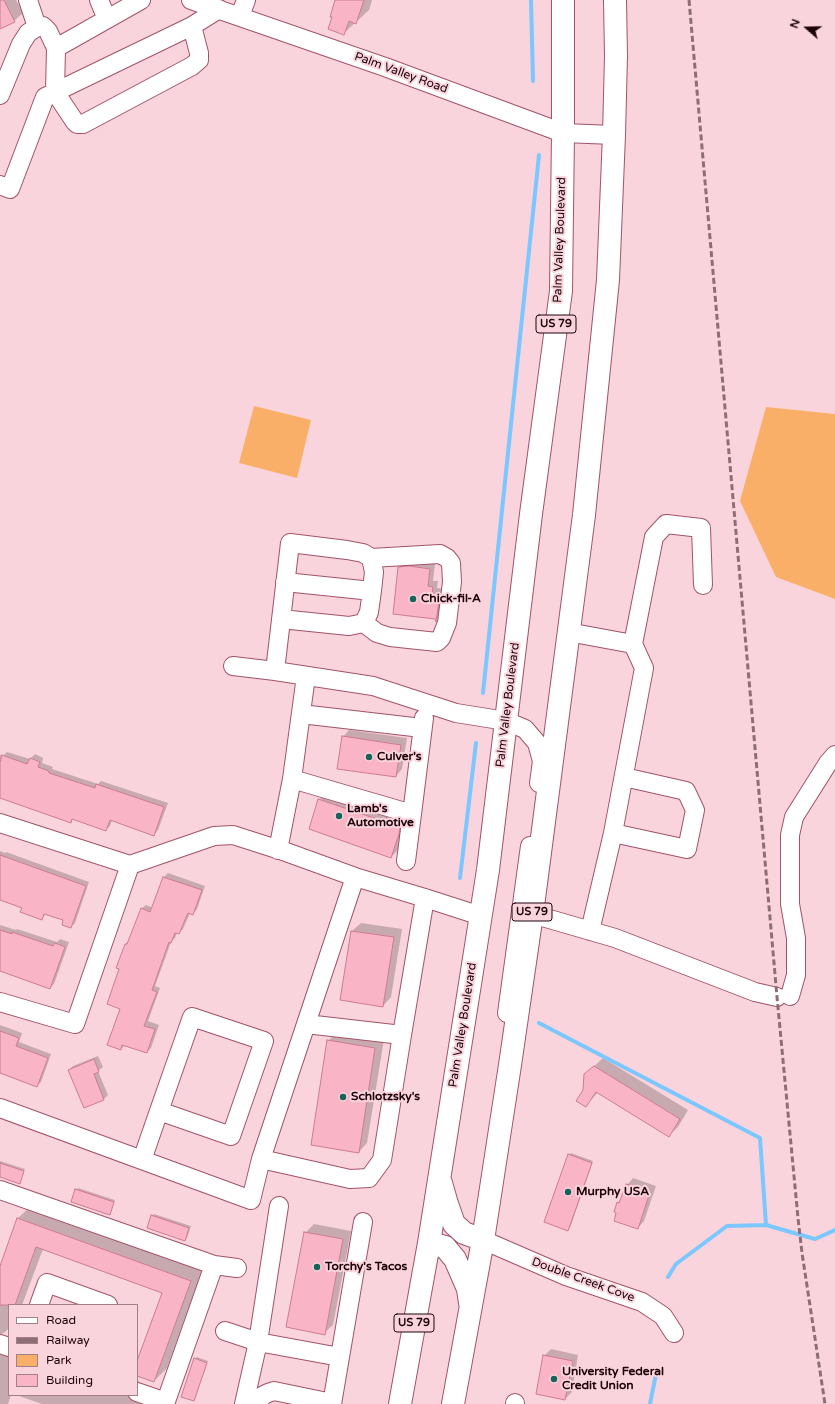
<!DOCTYPE html>
<style>
body{margin:0}
#map{position:relative;width:835px;height:1404px;overflow:hidden;background:#f9d4dc;font-family:"Varela Round",sans-serif}
canvas{display:block}
.legend{position:absolute;left:8px;top:1304px;width:130px;height:92px;box-sizing:border-box;background:#f9d4dc;border:1px solid #a18088;margin:0;padding:5px 7px;list-style:none;font-size:12px;color:#1d020a}
.legend li{display:flex;align-items:center;gap:8px;height:20px}
.legend b{width:20px;border:1px solid #a18088}
.north{position:absolute;left:787px;top:8px;width:40px;height:40px;-webkit-text-stroke:3px #f9d4dc;paint-order:stroke;rotate:290deg;font-size:11px;font-weight:700;line-height:16px;text-align:center;color:#1d020a}
.north::after{content:'';display:block;margin:auto;width:14px;height:18px;background:#1d020a;clip-path:polygon(50% 0,100% 100%,50% 72%,0 100%)}
</style>
<div id="map">
<canvas width="835" height="1404"></canvas>
<ul class="legend">
<li><b style="height:5px;background:#fff"></b>Road</li>
<li><b style="height:5px;background:#8e6e76"></b>Railway</li>
<li><b style="height:11px;background:#faaf69"></b>Park</li>
<li><b style="height:11px;background:#f9b5c5"></b>Building</li>
</ul>
<div class="north">N</div>
</div>
<script>
const g = document.querySelector('canvas').getContext('2d');
g.lineJoin = 'round';
function fill(path, color) { g.fillStyle = color; g.fill(path, 'evenodd'); }
const toPath = rows => new Path2D(rows.map(r => 'M' + r).join(''));
function trace(path, color, width, dash) { g.strokeStyle = color; g.lineWidth = width; g.lineCap = dash ? 'butt' : 'round'; g.setLineDash(dash || []); g.stroke(path); }
function label(font, color, halo, rows, align = 'center') {
  g.font = font + ' "Varela Round",sans-serif'; g.lineWidth = 4; g.setLineDash([]); g.textBaseline = 'middle'; g.strokeStyle = halo; g.fillStyle = color; for (const [text, x, y, turn = 0] of rows) {
    g.save(); g.translate(x, y); g.rotate((+turn || 0) * Math.PI / 180); g.textAlign = isNaN(turn) ? turn : align; if (halo) g.strokeText(text, 0, 0); g.fillText(text, 0, 0); g.restore();
  }
}
fill(toPath([
 [254,406,311,420,297,478,239,463],
 [766,407,835,414,835,599,776,577,740,501]
]), '#faaf69');
fill(toPath([
 [0,0,16,0,23,13,14,21,0,28],
 [336,0,372,0,369,10,344,33,333,17],
 [415,561,435,564,433,581,438,581,437,588,445,589,442,614,436,620,399,567,405,562],
 [349,730,407,738,402,769,396,776,343,737],
 [7,752,30,759,35,754,43,758,42,763,53,767,52,769,98,784,101,781,168,803,158,830,154,835,112,820,110,826,106,830,74,818,70,822,2,797,0,798,0,755,3,756],
 [328,791,408,819,400,848,391,857,319,800],
 [0,851,5,853,6,852,89,882,75,923,71,927,64,920,46,914,42,918,23,907,0,899],
 [168,873,205,886,197,909,193,914,190,913,183,929,179,933,177,932,175,938,171,942,155,986,160,988,148,1021,159,1025,151,1048,147,1052,125,1045,121,1049,121,969,126,944,129,940,141,909,146,905,153,908,164,877],
 [361,923,402,929,391,997,383,1006,352,931],
 [0,925,16,930,17,929,57,942,60,939,69,942,54,984,50,988,0,970],
 [0,1025,22,1033,19,1042,51,1054,41,1082,37,1086,0,1073],
 [337,1032,384,1039,367,1143,359,1152,328,1041],
 [98,1056,103,1067,98,1071,108,1095,104,1099,84,1107,69,1070,73,1066],
 [603,1058,688,1110,678,1127,669,1135,598,1092,586,1106,584,1091,585,1075],
 [571,1153,593,1161,570,1228,568,1229,569,1155],
 [0,1161,25,1169,19,1183,0,1176],
 [633,1178,656,1186,644,1221,638,1228,618,1203,622,1199,627,1185],
 [78,1188,115,1200,111,1212,109,1214,76,1190],
 [31,1206,203,1268,167,1368,154,1381,137,1375,137,1364,163,1292,43,1249,22,1305,9,1305,9,1328,4,1333,2,1333,5,1338,9,1340,9,1395,11,1395,8,1404,0,1404,0,1269,18,1218],
 [154,1214,191,1226,187,1238,185,1240,152,1216],
 [314,1224,351,1231,333,1325,324,1333,305,1233],
 [551,1349,578,1355,572,1392,565,1399,544,1356],
 [197,1357,208,1361,195,1398,194,1400,195,1359],
 [137,1380,139,1381,142,1386,156,1404,42,1404,16,1395,137,1395]
]), '#0003');
trace(toPath([
 [531,0,533,81],
 [483,693,539,155],
 [460,878,476,743],
 [539,1023,760,1138,766,1225],
 [668,1277,676,1264,727,1226,766,1225,815,1239,835,1230],
 [650,1404,656,1374]
]), '#7dc7ff', 4);
const building = toPath([
 [0,0,4,0,15,22,0,29,0,0],
 [335,0,364,0,356,24,349,21,344,35,328,29,332,17,330,17,335,0],
 [409,566,430,569,428,586,433,587,432,594,440,594,436,622,435,619,393,614,398,567,409,566],
 [342,736,401,745,396,777,337,769,342,736],
 [2,755,27,764,30,758,40,762,38,767,49,771,49,773,95,788,96,784,164,807,154,836,110,820,106,831,72,819,71,823,0,798,0,762,2,755],
 [318,799,400,827,399,834,391,858,309,829,318,799],
 [0,855,86,886,71,928,62,925,63,920,44,914,42,920,20,912,22,908,0,900,0,855],
 [163,877,202,890,193,915,188,913,179,934,175,933,171,943,169,942,152,990,157,992,144,1026,155,1029,147,1053,122,1045,121,1050,107,1045,120,1009,107,1004,119,969,116,968,125,944,127,944,141,908,150,912,163,877],
 [0,930,12,934,12,932,53,946,55,943,65,947,50,989,0,971,0,930],
 [351,931,394,937,383,1007,340,1000,351,931],
 [0,1031,19,1038,16,1046,48,1058,37,1087,0,1073,0,1031],
 [327,1040,375,1048,359,1153,311,1145,327,1040],
 [94,1059,99,1072,94,1074,104,1100,84,1108,68,1070,94,1059],
 [594,1066,680,1119,669,1137,596,1092,586,1107,576,1101,583,1090,584,1074,594,1066],
 [568,1154,592,1163,568,1231,544,1222,568,1154],
 [0,1163,24,1171,20,1184,0,1177,0,1163],
 [626,1184,650,1192,638,1229,614,1221,616,1213,614,1212,617,1202,619,1203,626,1184],
 [75,1189,114,1202,110,1215,71,1202,75,1189],
 [151,1215,189,1228,185,1241,147,1228,151,1215],
 [17,1218,191,1281,154,1382,137,1376,137,1361,162,1293,36,1247,15,1305,0,1305,0,1266,17,1218],
 [304,1232,343,1239,325,1335,286,1327,304,1232],
 [543,1355,573,1361,565,1400,536,1394,543,1355],
 [194,1358,207,1363,194,1401,181,1397,194,1358]
]);
fill(building, '#f9b5c5');
trace(building, '#ce7b91', 1);
const minor = toPath([
 [28,0,37,27],
 [99,0,107,19],
 [191,0,385,67,563,133,614,135],
 [240,16,246,0],
 [56,48,55,92,75,122,77,124,83,124,192,66,199,60,199,53,192,26],
 [0,95,21,44,28,33,37,27,43,26,48,31,56,48,141,0],
 [0,185,10,189,45,97,192,26,219,9],
 [285,582,372,591],
 [364,623,377,633,390,637,437,642,441,638,447,623,452,582,451,563,447,558,440,554,371,558],
 [568,632,633,644],
 [233,666,275,671,373,686,456,713,506,721,525,729,537,743,542,761,539,783],
 [275,671,290,543,347,550,363,553,371,558,374,572,372,591,369,612,364,623,349,626,281,619],
 [306,676,292,779,412,814,406,861],
 [301,714,422,728],
 [412,814,424,718],
 [0,823,130,865,75,1024,0,1002],
 [613,833,644,668,633,644,654,537,666,524,701,528,703,585],
 [278,850,292,779],
 [130,865,214,836,233,835,286,852,355,877,425,898,481,916],
 [355,877,306,1024,402,1035,425,898],
 [532,914,615,938,755,992,777,997],
 [590,931,613,833,687,849,695,810,686,791,624,777],
 [790,996,796,975,796,938,790,904,790,835,794,817,828,763,835,755],
 [507,1013,530,846],
 [306,1024,261,1159,350,1179,369,1178,382,1160,402,1035],
 [0,1108,251,1200,261,1159],
 [142,1160,159,1111,192,1017,264,1041,231,1136,159,1111],
 [0,1190,214,1265,237,1268],
 [279,1206,258,1342,340,1357,363,1222],
 [483,1240,566,1276,642,1302,663,1316,674,1333],
 [39,1305,47,1283,108,1305],
 [225,1331,258,1342,244,1404],
 [0,1344,9,1347],
 [137,1392,166,1402],
 [165,1404,214,1265],
 [258,1404,262,1396,268,1393,274,1391,332,1403],
 [332,1404,340,1357],
 [515,1404,515,1403]
]);
const highway = toPath([
 [441,1183,447,1204,454,1224,464,1233,483,1240],
 [429,1243,445,1247,455,1259,468,1289,470,1303],
 [400,1404,429,1243,488,870,531,514,561,291,563,133,563,0],
 [453,1404,483,1240,510,1065,532,914,584,515,608,280,614,135,616,56,615,0]
]);
trace(minor, '#a2536a', 20);
trace(highway, '#a2536a', 24);
trace(minor, '#fff', 18);
trace(highway, '#fff', 22);
trace(toPath([
 [689,0,777,997,798,1218,802,1253,825,1404]
]), '#8e6e76', 3, [6, 3]);
for (const [x, y, r, color] of [
 [413,599,4,"#186359"],
 [369,757,4,"#186359"],
 [339,816,4,"#186359"],
 [343,1097,4,"#186359"],
 [568,1192,4,"#186359"],
 [317,1267,4,"#186359"],
 [554,1379,4,"#186359"]
]) { const dot = new Path2D(); dot.arc(x, y, r, 0, 2 * Math.PI); g.fillStyle = color; g.fill(dot); trace(dot, '#f9d4dc', 1.5); }
for (const [x, y, w] of [
 [556,324,40],
 [532,912,40],
 [414,1323,40]
]) { const box = new Path2D(); box.roundRect(x - w / 2, y - 9, w, 18, 3); g.fillStyle = '#f9d4dc'; g.fill(box); trace(box, '#1d020a', 1); }
label('bold 11px', '#1d020a', null, [
 ["US 79",556,324],
 ["US 79",532,912],
 ["US 79",414,1323]
]);
label('12px', '#1d020a', '#f9d4dc', [
 ["Palm Valley Road",401,73,20],
 ["Palm Valley Boulevard",560,240,-88],
 ["Palm Valley Boulevard",508,705,-83],
 ["Palm Valley Boulevard",463,1025,-81],
 ["Double Creek Cove",583,1280,20]
]);
label('bold 12px', '#1d020a', '#f9d4dc', [
 ["Chick-fil-A",421,599],
 ["Culver's",377,757],
 ["Lamb's",347,809],
 ["Automotive",347,823],
 ["Schlotzsky's",351,1097],
 ["Murphy USA",576,1192],
 ["Torchy's Tacos",325,1267],
 ["University Federal",562,1372],
 ["Credit Union",562,1386]
], 'left');
</script>
